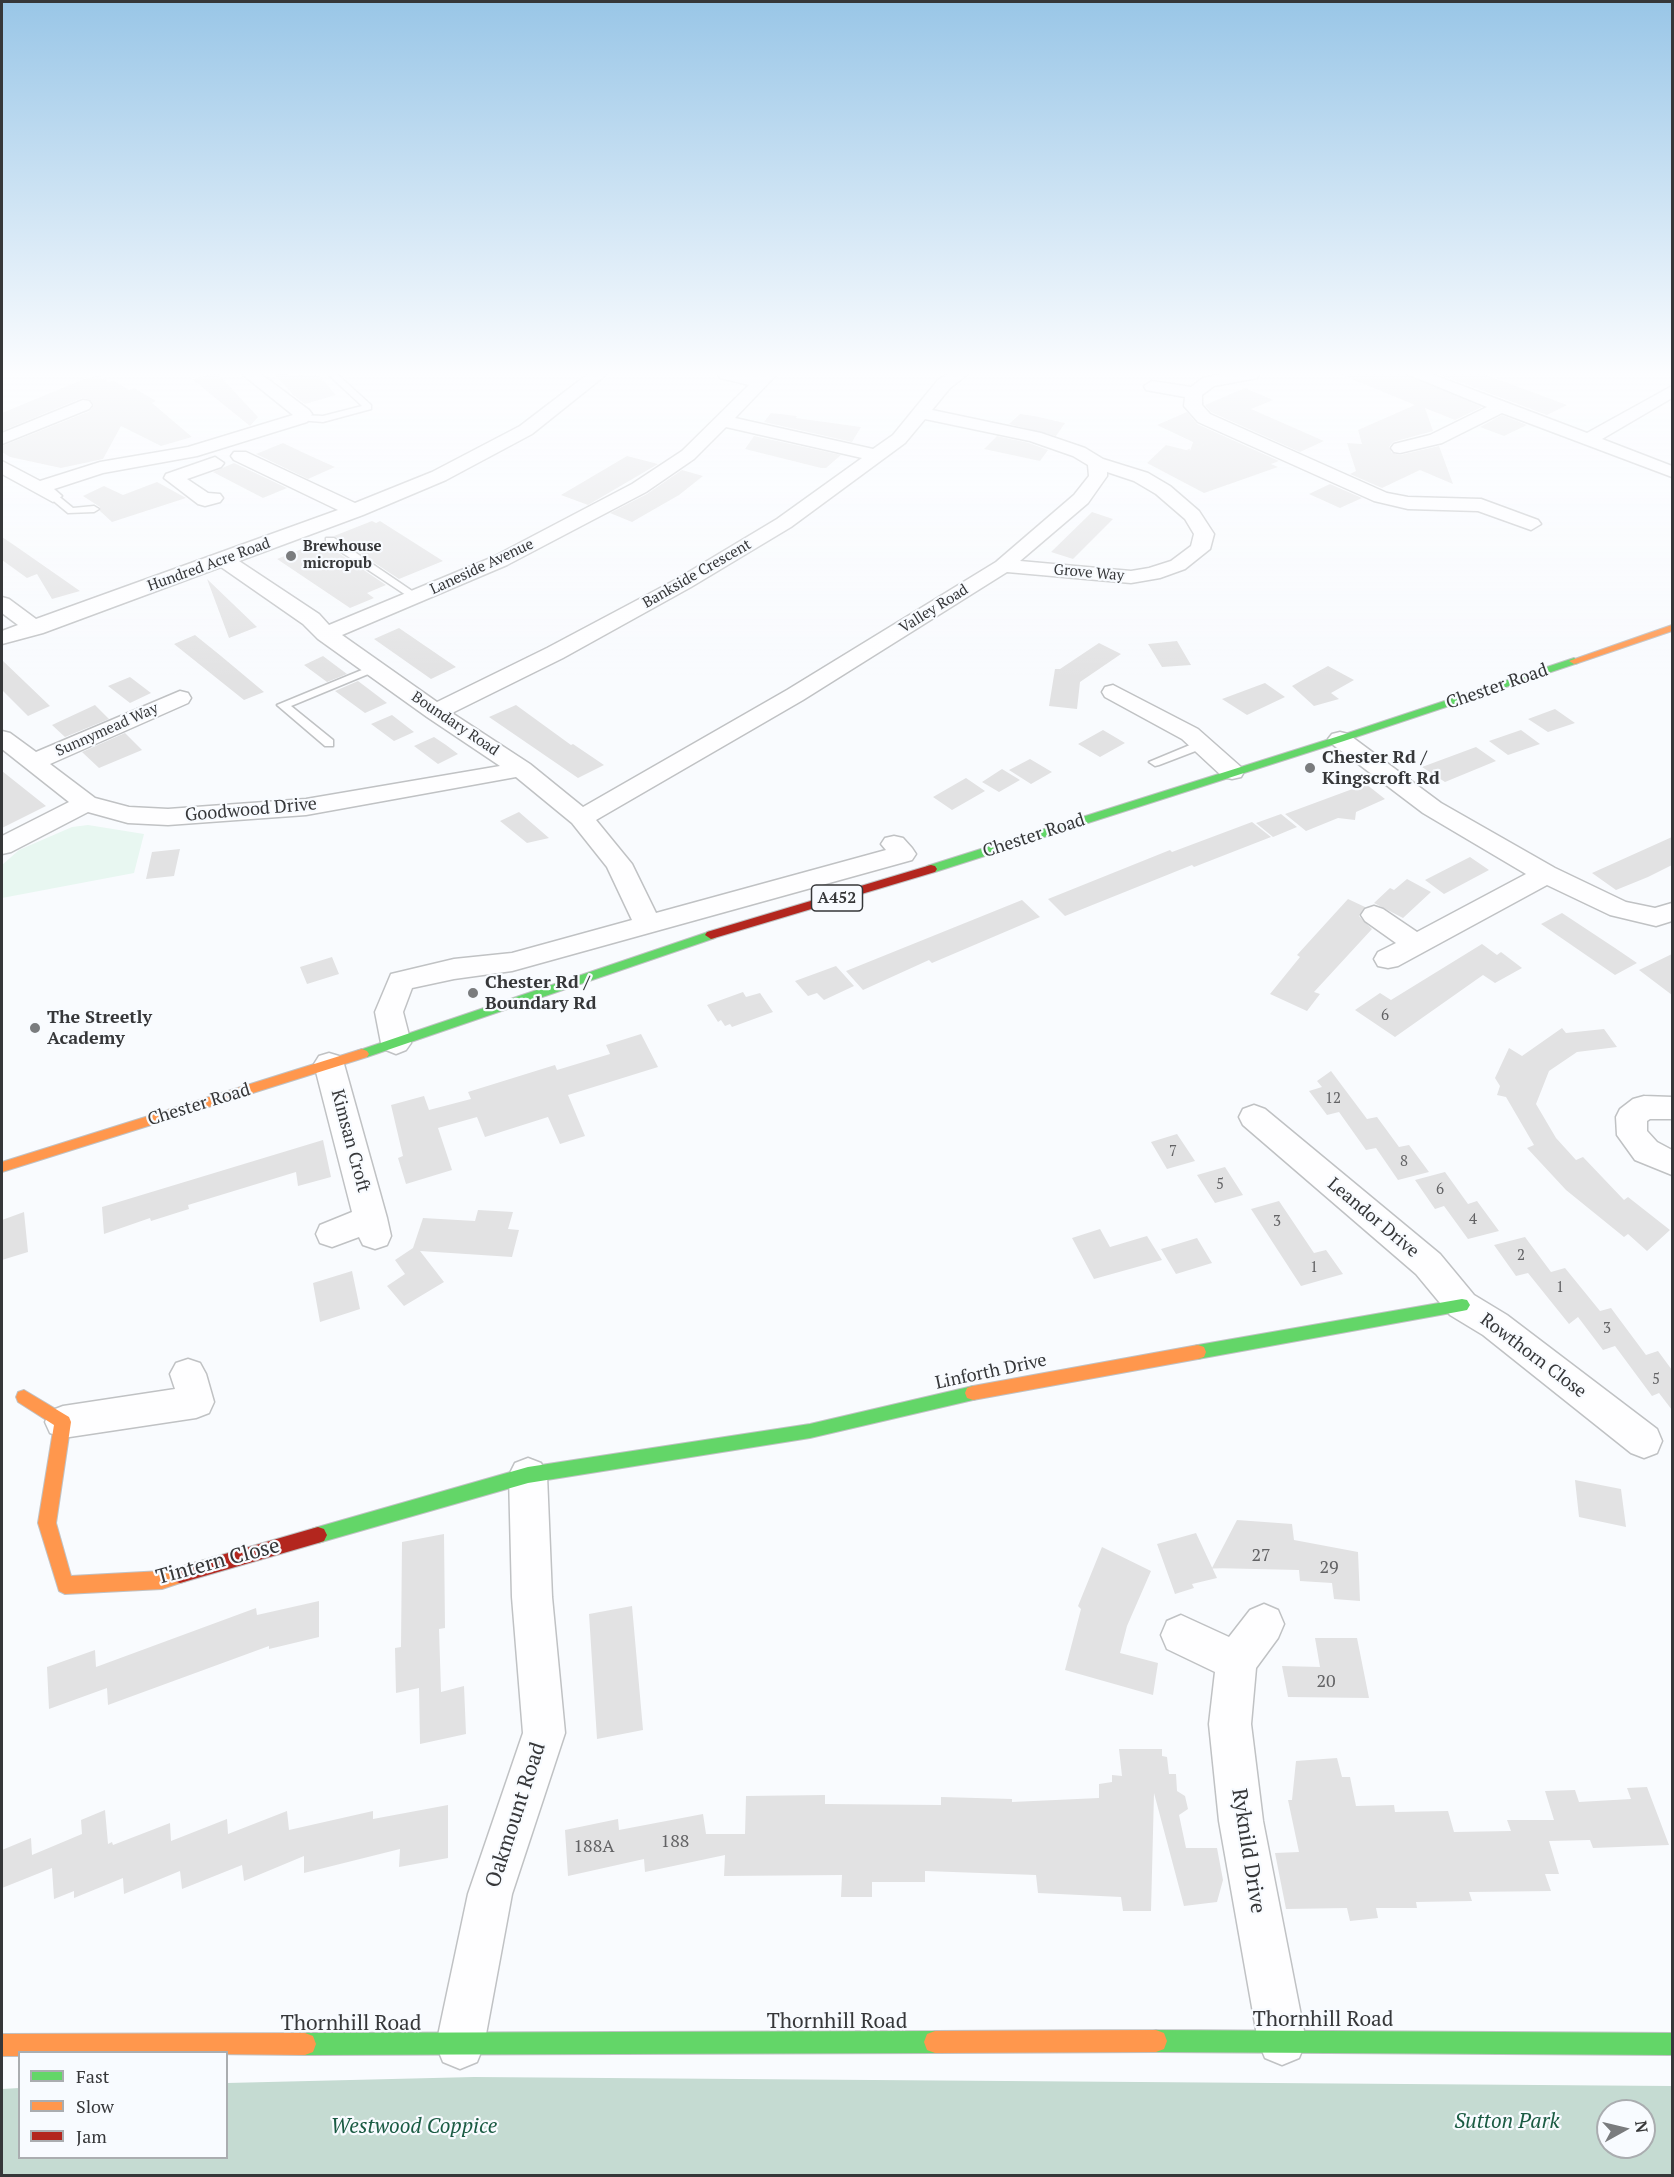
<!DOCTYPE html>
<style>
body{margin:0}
#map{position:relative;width:1674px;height:2177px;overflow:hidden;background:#f9fbfe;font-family:"PT Serif",serif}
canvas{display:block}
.frame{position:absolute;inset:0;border:3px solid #363739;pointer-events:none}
.legend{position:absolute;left:18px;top:2051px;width:210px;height:108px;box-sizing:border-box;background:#f8fbff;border:2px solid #aaadb0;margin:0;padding:8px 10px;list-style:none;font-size:18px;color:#363739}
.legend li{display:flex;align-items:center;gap:12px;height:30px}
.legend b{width:30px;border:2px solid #aaadb0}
.north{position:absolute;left:1596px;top:2099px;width:60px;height:60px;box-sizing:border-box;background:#f8fbff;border:2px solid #aaadb0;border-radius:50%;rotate:82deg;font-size:16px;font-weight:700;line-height:24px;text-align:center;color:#363739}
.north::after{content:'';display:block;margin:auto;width:21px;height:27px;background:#7a7c7e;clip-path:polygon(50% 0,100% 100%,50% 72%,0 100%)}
</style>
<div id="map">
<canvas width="1674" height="2177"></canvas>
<div class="frame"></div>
<ul class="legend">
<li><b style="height:8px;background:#63d668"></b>Fast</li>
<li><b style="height:8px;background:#ff974d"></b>Slow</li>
<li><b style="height:8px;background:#b3261e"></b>Jam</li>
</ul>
<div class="north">N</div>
</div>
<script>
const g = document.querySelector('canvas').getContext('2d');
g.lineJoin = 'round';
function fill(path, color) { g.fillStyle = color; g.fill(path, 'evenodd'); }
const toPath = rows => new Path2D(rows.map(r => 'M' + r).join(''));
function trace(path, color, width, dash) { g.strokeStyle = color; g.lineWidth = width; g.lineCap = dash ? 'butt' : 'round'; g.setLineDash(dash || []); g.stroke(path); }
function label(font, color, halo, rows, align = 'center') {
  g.font = font + ' "PT Serif",serif'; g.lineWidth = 4.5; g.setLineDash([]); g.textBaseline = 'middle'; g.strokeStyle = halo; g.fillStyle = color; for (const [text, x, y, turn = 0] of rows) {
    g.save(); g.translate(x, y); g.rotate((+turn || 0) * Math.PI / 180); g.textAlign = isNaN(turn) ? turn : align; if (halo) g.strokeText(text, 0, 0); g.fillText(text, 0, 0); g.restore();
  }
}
fill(toPath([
 [88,825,144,834,134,873,2,898,2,865,19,850,72,827]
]), '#e8f7f1');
fill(toPath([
 [474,2077,1672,2086,1672,2175,2,2175,2,2089,19,2088,20,2158,226,2158,227,2083],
 [1608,2111,1644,2111,1644,2147,1608,2147]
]), '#c5dbd2');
fill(toPath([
 [212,374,218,374,258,417,250,426,192,379],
 [275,374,319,376,336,395,305,404,292,394],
 [1340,374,1405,374,1482,407,1455,420,1425,408,1433,431,1393,442,1389,447,1392,453,1400,455,1439,446,1453,484,1420,470,1382,488,1350,474,1356,471,1347,443,1362,444,1358,430,1415,405],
 [1439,374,1483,374,1567,405,1547,415],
 [99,376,109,382,114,381,129,390,134,388,156,401,152,403,192,437,161,446,121,426,103,459,61,468,10,457,2,452,2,446,90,411,94,405,89,399,82,398,2,431,2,413,87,378],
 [1245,388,1273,400,1251,409,1324,441,1300,452,1211,412,1205,405],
 [1187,412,1197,424,1279,461,1271,464,1278,467,1204,493,1147,463,1166,445,1190,451,1193,442,1157,425],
 [771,413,797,416,796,418,861,427,852,442,764,422],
 [1020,414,1034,416,1065,423,1056,436,1009,424],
 [1502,415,1527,425,1504,436,1480,427],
 [754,436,841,455,826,468,821,468,745,449],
 [997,436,1029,443,1048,450,1040,461,984,449],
 [283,443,304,453,335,467,308,479,256,454],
 [627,456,658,464,588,505,561,495],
 [234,463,287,488,263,498,213,472],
 [682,470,703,476,679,495,632,522,610,513,647,494],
 [157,482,186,498,112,522,100,511,100,507,83,496,104,486,123,495],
 [1330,484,1362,498,1340,508,1309,494],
 [1092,512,1113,519,1073,559,1051,552],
 [372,521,376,523,380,521,443,561,399,579,334,536],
 [2,537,14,545,80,591,52,599,37,574,27,578,2,560],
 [324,540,325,544,386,585,367,593,374,598,350,608,277,559],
 [207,579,257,627,229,638],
 [399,628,456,667,431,679,374,639],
 [195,635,221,656,264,692,244,700,174,644],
 [1177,641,1191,665,1162,667,1148,644],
 [1099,643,1121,654,1080,682,1077,709,1049,706,1055,669,1060,669],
 [323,656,347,674,327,682,304,665],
 [2,660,50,706,28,716,2,690],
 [1328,666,1354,680,1331,693,1339,699,1314,706,1292,686],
 [130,677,151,693,130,703,108,686],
 [358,681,366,687,387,703,365,713,335,691],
 [1265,683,1285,697,1247,715,1222,699],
 [95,705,109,719,65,737,52,725],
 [516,705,571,745,573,744,604,765,578,778,489,717],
 [1555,709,1575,723,1548,732,1528,719],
 [392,715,414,732,394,741,371,724],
 [1103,730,1125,743,1100,757,1078,744],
 [1521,730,1540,744,1508,755,1489,741],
 [125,733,142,750,99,768,82,752],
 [434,737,446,745,458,754,438,764,414,746],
 [1476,747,1496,761,1445,782,1422,767],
 [1030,759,1052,772,1031,784,1009,770],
 [1002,769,1020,780,999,792,982,782],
 [2,771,46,806,2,828],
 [966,778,985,791,952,810,933,797],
 [1366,784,1385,799,1356,812,1355,820,1338,818,1306,831,1285,814],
 [519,812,549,838,527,843,500,821],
 [1281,814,1297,827,1273,837,1256,823],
 [1252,822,1271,837,1194,867,1192,865,1065,916,1048,899,1170,850,1172,852],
 [1672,837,1672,865,1648,877,1616,890,1592,873],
 [180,849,174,876,146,879,152,852],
 [1470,857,1489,870,1444,894,1425,880],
 [1407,879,1431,892,1403,918,1374,903,1390,888,1394,890],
 [1348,899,1365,907,1359,916,1372,929,1314,992,1320,994,1307,1011,1270,994,1300,957,1297,955],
 [1022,900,1040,917,932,963,929,960,863,990,846,971],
 [1562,913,1615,948,1637,963,1615,975,1541,924],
 [1482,944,1497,955,1501,952,1522,968,1495,983,1483,975,1395,1037,1355,1010,1380,993,1391,1000],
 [1672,954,1672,995,1639,970],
 [332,957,339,974,307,984,300,967],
 [836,966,854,986,824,1000,817,993,808,996,795,981],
 [743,992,746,997,760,993,773,1012,732,1027,730,1024,725,1026,721,1020,718,1022,707,1005],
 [1562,1028,1566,1033,1604,1029,1617,1047,1577,1052,1549,1071,1536,1104,1556,1138,1576,1160,1583,1157,1624,1200,1628,1197,1670,1230,1647,1251,1628,1234,1624,1237,1566,1190,1527,1148,1534,1145,1506,1097,1497,1095,1500,1086,1495,1078,1509,1048,1522,1056],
 [641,1034,658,1067,568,1095,585,1136,560,1144,548,1117,485,1137,477,1117,438,1128,452,1170,406,1184,398,1158,403,1156,391,1105,424,1096,429,1110,471,1099,468,1092,555,1065,557,1070,610,1054,606,1045],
 [1331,1071,1367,1119,1377,1117,1399,1147,1409,1145,1429,1172,1398,1180,1376,1148,1366,1150,1339,1112,1327,1115,1309,1091,1322,1087,1317,1081],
 [1177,1134,1195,1161,1167,1169,1151,1142],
 [323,1140,331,1177,298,1186,296,1172,188,1205,189,1209,151,1221,150,1218,104,1234,102,1207],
 [1225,1167,1243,1195,1215,1203,1197,1175],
 [1445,1172,1468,1204,1477,1201,1499,1231,1468,1239,1444,1206,1435,1209,1415,1180],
 [1279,1201,1314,1253,1326,1250,1343,1274,1301,1286,1251,1209],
 [478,1210,513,1212,508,1229,519,1230,512,1257,420,1251,444,1282,404,1306,387,1286,405,1274,395,1260,413,1248,423,1218,475,1221],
 [24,1212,28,1252,2,1260,2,1220],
 [1100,1229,1110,1247,1147,1236,1162,1260,1094,1279,1072,1238],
 [1525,1237,1551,1272,1565,1268,1600,1311,1611,1308,1646,1355,1658,1351,1672,1370,1672,1410,1659,1393,1652,1396,1615,1346,1603,1350,1578,1317,1569,1324,1528,1273,1516,1276,1494,1245],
 [1197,1238,1212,1263,1176,1274,1161,1249],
 [352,1271,360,1309,320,1322,313,1283],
 [1575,1480,1621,1489,1626,1527,1579,1517],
 [1237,1520,1292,1524,1294,1540,1358,1552,1360,1601,1334,1599,1332,1583,1300,1581,1299,1570,1212,1568],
 [1196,1533,1217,1578,1192,1584,1194,1588,1175,1594,1157,1544],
 [444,1534,445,1628,439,1629,441,1692,464,1686,466,1734,420,1744,419,1688,396,1693,395,1648,401,1647,402,1542],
 [1102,1547,1151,1571,1127,1626,1120,1653,1158,1663,1153,1695,1065,1670,1081,1609,1078,1606],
 [319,1601,319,1637,269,1649,269,1646,108,1705,107,1688,49,1709,47,1667,95,1650,96,1667,256,1608,257,1615],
 [632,1606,643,1730,597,1739,589,1614],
 [1315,1638,1357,1638,1369,1698,1288,1697,1282,1666,1320,1667],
 [1119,1749,1162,1749,1162,1756,1167,1757,1169,1774,1176,1774,1177,1791,1185,1796,1188,1809,1179,1815,1186,1848,1217,1848,1223,1880,1217,1902,1184,1906,1154,1793,1151,1911,1123,1911,1121,1897,1038,1893,1036,1875,925,1871,925,1882,872,1882,872,1897,841,1897,842,1875,724,1876,725,1855,645,1872,644,1859,568,1876,565,1830,618,1819,619,1830,703,1814,706,1834,745,1834,746,1796,825,1795,825,1804,941,1805,941,1797,1012,1799,1012,1802,1099,1798,1099,1784,1112,1782,1112,1775,1122,1776],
 [1337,1758,1342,1777,1350,1777,1356,1806,1394,1805,1395,1812,1448,1811,1454,1832,1511,1831,1507,1820,1554,1820,1545,1791,1575,1790,1579,1802,1631,1799,1627,1788,1647,1787,1669,1845,1593,1848,1590,1840,1549,1841,1559,1874,1545,1874,1551,1891,1469,1892,1472,1901,1416,1902,1417,1908,1376,1908,1378,1918,1350,1921,1347,1908,1286,1909,1275,1853,1299,1852,1288,1800,1292,1800,1296,1761],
 [448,1805,448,1858,399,1867,400,1849,304,1873,304,1856,244,1881,242,1865,182,1889,180,1871,124,1894,123,1878,74,1898,74,1891,54,1899,52,1868,2,1888,2,1850,31,1838,32,1855,82,1834,81,1820,105,1810,108,1844,112,1842,113,1845,170,1823,171,1841,227,1819,228,1834,287,1811,289,1830,373,1811,373,1819]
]), '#e2e2e3');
const lane = toPath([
 [328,374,337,374,371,405,371,409,323,422,298,420,298,416,301,415,323,416,362,406,328,374],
 [50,494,56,494,73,508,94,506,99,509,94,512,68,513,50,498,50,494],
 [326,538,334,538,421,597,412,599,326,542,326,538],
 [374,665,378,666,378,670,291,706,333,740,333,746,325,746,277,705,374,665],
 [1202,740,1206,741,1206,747,1159,765,1155,766,1149,762,1202,740]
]);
const street = toPath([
 [242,374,261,374,309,410,312,414,310,418,307,422,197,456,103,473,54,489,62,496,53,502,2,474,2,461,40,481,100,462,188,447,293,415,242,374],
 [588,374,607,374,532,434,446,480,363,515,239,561,319,614,329,625,493,557,632,484,682,451,749,385,720,378,718,374,777,374,735,418,873,449,893,435,938,380,948,374,968,374,950,388,932,410,1041,433,1085,448,1103,459,1148,473,1170,486,1199,511,1214,534,1210,549,1185,569,1160,578,1131,583,1007,572,803,700,596,820,632,864,656,913,886,850,881,844,885,838,894,836,903,838,912,848,916,854,912,860,512,971,454,979,412,988,403,1012,411,1043,406,1050,396,1054,386,1050,381,1043,375,1012,391,974,454,959,512,953,632,920,607,867,572,823,516,777,306,815,168,825,128,823,88,812,11,852,2,854,2,836,69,802,2,749,2,731,10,733,36,752,180,691,188,693,191,698,188,703,50,764,95,798,129,807,168,809,306,799,500,766,427,717,318,639,303,624,221,567,43,633,2,644,2,631,18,625,2,613,2,597,9,599,36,619,338,510,234,460,231,456,234,452,246,452,355,503,432,472,520,426,588,374],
 [925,419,1030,441,1073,456,1088,465,1089,476,1074,495,996,562,787,690,583,807,530,764,452,713,563,658,691,587,791,527,905,443,925,419],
 [726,427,862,458,777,519,677,579,547,648,437,702,342,635,507,565,646,492,694,459,726,427],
 [1107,472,1134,481,1156,494,1185,519,1194,534,1191,546,1171,561,1149,568,1131,571,1020,561,1088,503,1107,476,1107,472],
 [1222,374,1259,374,1257,378,1214,386,1202,395,1202,405,1210,414,1387,493,1408,497,1481,499,1538,520,1541,524,1531,530,1478,511,1408,509,1374,501,1198,422,1184,406,1185,397,1146,390,1144,386,1152,381,1191,387,1203,378,1222,374],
 [1407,374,1431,374,1587,433,1672,386,1672,398,1602,439,1672,466,1672,477,1502,413,1442,443,1400,453,1394,452,1391,448,1394,444,1430,435,1487,407,1407,374],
 [83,400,89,401,92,405,89,409,2,444,2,433,83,400],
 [215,457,224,463,221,467,187,479,208,493,220,494,223,498,220,502,205,506,198,504,164,478,166,474,215,457],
 [1113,685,1198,729,1241,767,1244,772,1241,777,1232,779,1223,777,1182,739,1105,697,1102,692,1105,687,1113,685],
 [1340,732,1348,734,1441,803,1555,868,1626,902,1655,908,1672,903,1672,921,1656,926,1610,915,1547,885,1398,966,1388,968,1378,966,1374,959,1378,952,1396,943,1365,921,1361,915,1365,909,1374,906,1383,909,1417,932,1526,874,1423,813,1332,744,1328,739,1332,734,1340,732],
 [329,1053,339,1056,344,1064,387,1218,391,1236,387,1245,375,1249,363,1245,359,1237,332,1247,320,1243,316,1234,320,1225,352,1212,314,1064,319,1056,329,1053],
 [1644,1096,1672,1097,1672,1119,1650,1119,1647,1121,1647,1131,1657,1142,1672,1150,1672,1175,1635,1160,1617,1135,1616,1117,1620,1109,1633,1099,1644,1096],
 [1254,1105,1265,1109,1440,1254,1474,1295,1507,1315,1657,1429,1662,1441,1657,1453,1644,1458,1631,1453,1483,1335,1450,1315,1416,1274,1243,1125,1239,1117,1243,1109,1254,1105],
 [188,1359,200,1363,206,1374,214,1402,209,1413,196,1418,63,1438,50,1433,45,1422,50,1411,63,1406,175,1389,170,1374,176,1363,188,1359],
 [528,1458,541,1463,547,1475,552,1597,565,1733,512,1894,484,2045,477,2062,460,2069,443,2062,436,2045,468,1894,523,1733,512,1597,509,1475,515,1463,528,1458],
 [1264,1604,1278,1610,1284,1624,1278,1638,1256,1668,1251,1724,1263,1821,1306,2041,1299,2058,1282,2065,1265,2058,1258,2041,1219,1821,1209,1724,1215,1672,1167,1649,1161,1635,1167,1621,1181,1615,1229,1637,1250,1610,1264,1604]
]);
const fast = toPath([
 [1574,658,1579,661,1578,663,1344,741,935,872,927,872,925,869,927,866,1336,737,1574,658],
 [711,931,717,935,715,938,367,1057,357,1057,355,1054,357,1051,711,931],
 [1462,1299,1467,1300,1470,1305,1467,1310,1462,1311,1198,1359,1192,1357,1190,1352,1192,1347,1198,1345,1462,1299],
 [973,1386,979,1388,981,1393,979,1398,973,1400,810,1438,528,1483,318,1543,312,1541,309,1535,312,1529,318,1527,528,1467,810,1424,973,1386],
 [1156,2030,1672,2033,1672,2055,1156,2052,1148,2049,1145,2041,1148,2033,1156,2030],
 [935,2031,943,2034,946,2042,943,2050,935,2053,305,2055,297,2052,294,2044,297,2036,305,2033,935,2031]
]);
const slow = toPath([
 [1672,625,1672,631,1578,663,1574,664,1569,661,1672,625],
 [362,1049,367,1051,369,1054,367,1057,2,1172,2,1162,362,1049],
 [1198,1345,1204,1347,1206,1352,1204,1357,1198,1359,973,1400,967,1398,965,1393,967,1388,973,1386,1198,1345],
 [24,1390,69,1417,71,1422,56,1523,71,1576,162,1571,180,1567,186,1569,189,1575,186,1581,162,1589,65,1594,59,1591,38,1523,54,1425,18,1402,16,1397,18,1392,24,1390],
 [1156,2030,1164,2033,1167,2041,1164,2049,1156,2052,935,2053,927,2050,924,2042,927,2034,935,2031,1156,2030],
 [305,2033,313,2036,316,2044,313,2052,305,2055,20,2052,20,2056,2,2056,2,2034,305,2033]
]);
const jam = toPath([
 [931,865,935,866,937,869,935,872,711,939,705,935,707,932,931,865],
 [318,1527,324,1529,327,1535,324,1541,318,1543,180,1583,174,1581,171,1575,174,1569,180,1567,318,1527]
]);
trace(lane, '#c0c2c4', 3);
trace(street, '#c0c2c4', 3);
trace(fast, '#c0c2c4', 2);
trace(slow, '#c0c2c4', 2);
trace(jam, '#c0c2c4', 2);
trace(toPath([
 [1154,462,1212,442]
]), '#e4e4e4', 2, [3, 2]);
fill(lane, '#fefeff');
fill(street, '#fefeff');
fill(fast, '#63d668');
fill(slow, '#ff974d');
fill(jam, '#b3261e');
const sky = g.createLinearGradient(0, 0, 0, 679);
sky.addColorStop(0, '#99c6e7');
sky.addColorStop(0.55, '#fcfdff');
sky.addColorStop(1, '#fcfdff00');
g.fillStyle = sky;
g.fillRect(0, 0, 1674, 679);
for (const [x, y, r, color] of [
 [291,556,6,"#7a7c7e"],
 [1310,768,6,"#7a7c7e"],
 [473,993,6,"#7a7c7e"],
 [35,1028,6,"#7a7c7e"]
]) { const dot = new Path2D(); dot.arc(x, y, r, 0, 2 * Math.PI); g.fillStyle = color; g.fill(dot); trace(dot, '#f8fbff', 2); }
label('bold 15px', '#363739', '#f8fbff', [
 ["Brewhouse",303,547],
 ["micropub",303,564]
], 'left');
label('15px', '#363739', '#f8fbff', [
 ["Hundred Acre Road",209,565,-20],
 ["Laneside Avenue",482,567,-25],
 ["Grove Way",1089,573,5],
 ["Bankside Crescent",697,574,-30],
 ["Valley Road",934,609,-32],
 ["Boundary Road",455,724,34],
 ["Sunnymead Way",107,730,-24]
]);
label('15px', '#626264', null, [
 ["6",1385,1016],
 ["12",1333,1099],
 ["7",1173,1152],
 ["8",1404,1162],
 ["5",1220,1185],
 ["6",1440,1190],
 ["4",1473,1220],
 ["3",1277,1222],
 ["2",1521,1256],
 ["1",1314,1268],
 ["1",1560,1288],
 ["3",1607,1329],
 ["5",1656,1380]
]);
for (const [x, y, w] of [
 [837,898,51]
]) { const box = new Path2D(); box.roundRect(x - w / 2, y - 13, w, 26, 4.5); g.fillStyle = '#f8fbff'; g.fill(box); trace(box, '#363739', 1.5); }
label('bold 16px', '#363739', null, [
 ["A452",837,898]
]);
label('18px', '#363739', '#f8fbff', [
 ["Chester Road",1497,687,-19],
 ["Goodwood Drive",251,810,-5],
 ["Chester Road",1034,836,-18],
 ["Chester Road",199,1105,-17],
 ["Kimsan Croft",350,1141,75],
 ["Leandor Drive",1373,1218,40],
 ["Rowthorn Close",1533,1356,37],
 ["Linforth Drive",991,1372,-12]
]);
label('bold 18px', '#363739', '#f8fbff', [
 ["Chester Rd /",1322,758],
 ["Kingscroft Rd",1322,779],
 ["Chester Rd /",485,983],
 ["Boundary Rd",485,1004],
 ["The Streetly",47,1018],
 ["Academy",47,1039]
], 'left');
label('18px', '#626264', null, [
 ["27",1261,1556],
 ["29",1329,1568],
 ["20",1326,1682],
 ["188",675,1842],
 ["188A",594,1847]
]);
label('21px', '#363739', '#f8fbff', [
 ["Tintern Close",218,1562,-15],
 ["Oakmount Road",516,1815,-72],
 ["Ryknild Drive",1248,1851,81],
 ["Thornhill Road",1323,2020],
 ["Thornhill Road",837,2022],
 ["Thornhill Road",351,2024]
]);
label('italic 21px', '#1a5b43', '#f8fbff', [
 ["Sutton Park",1507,2122],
 ["Westwood Coppice",414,2127]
]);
</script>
